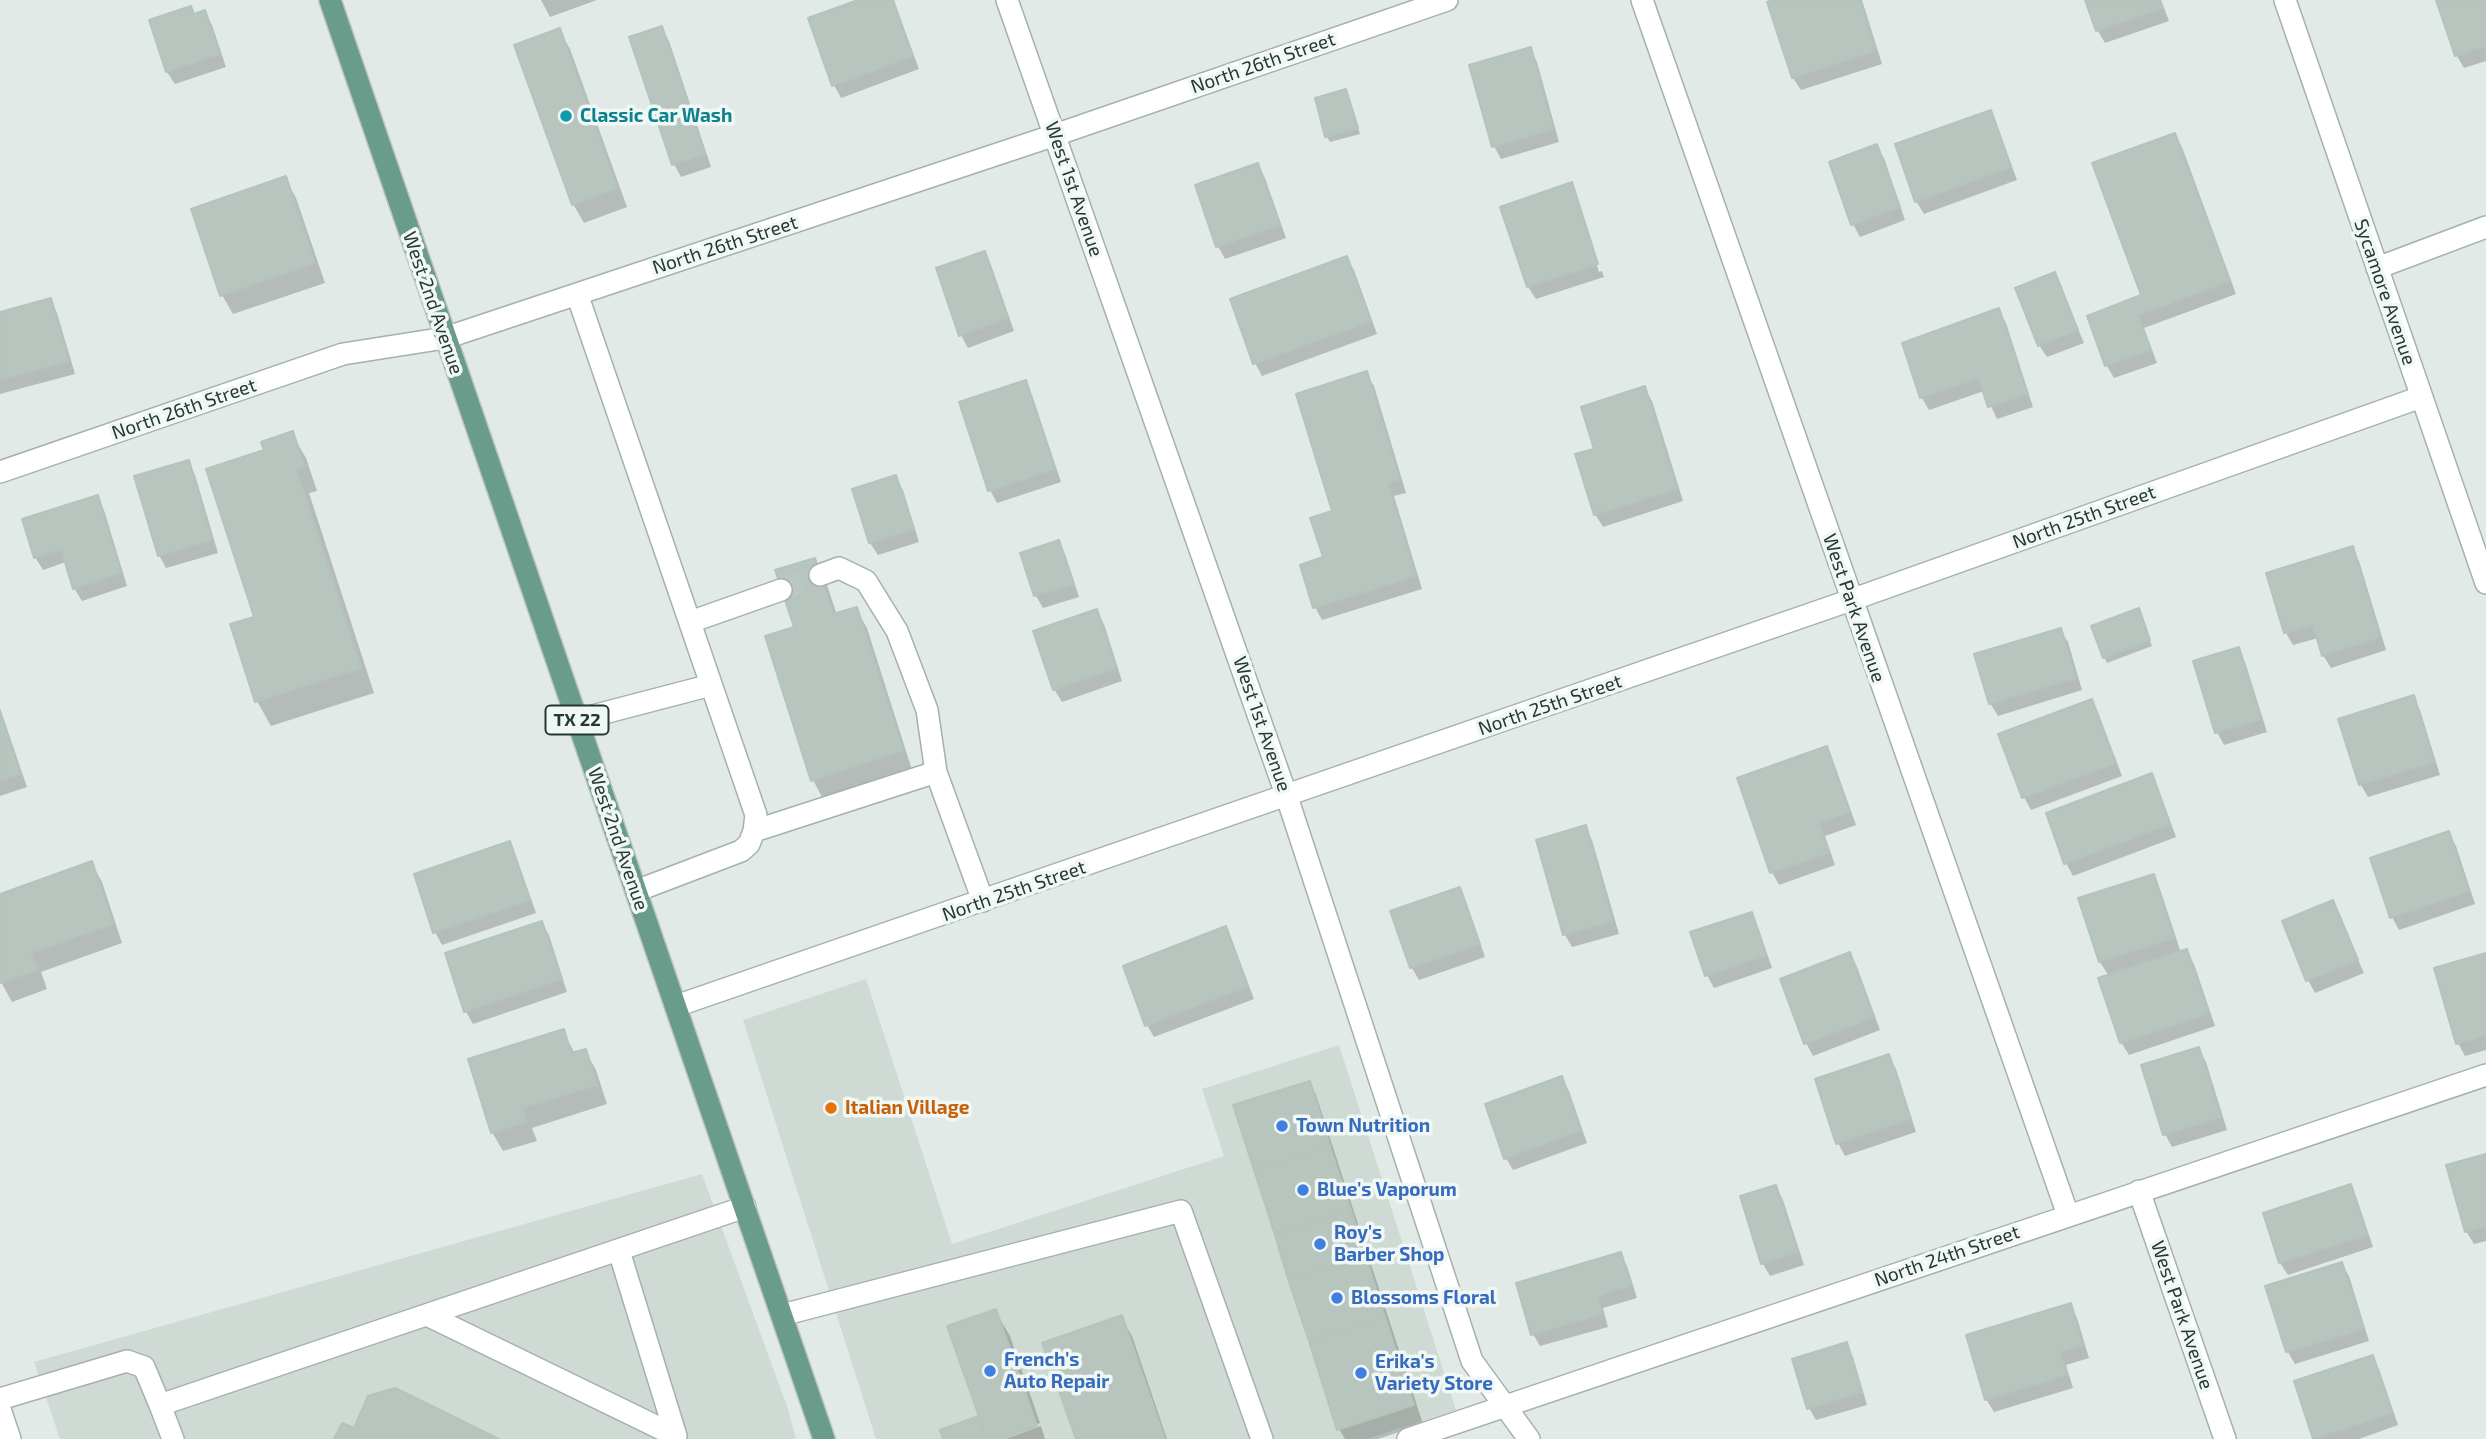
<!DOCTYPE html>
<style>
body{margin:0}
canvas{display:block;background:#e1eae6}
</style>
<canvas width="2486" height="1439"></canvas>
<script>
const g = document.querySelector('canvas').getContext('2d');
g.lineJoin = 'round';
function fill(path, color) { g.fillStyle = color; g.fill(path, 'evenodd'); }
const toPath = rows => new Path2D(rows.map(r => 'M' + r).join(''));
function trace(path, color, width, dash) { g.strokeStyle = color; g.lineWidth = width; g.lineCap = dash ? 'butt' : 'round'; g.setLineDash(dash || []); g.stroke(path); }
function label(font, color, halo, rows, align = 'center') {
  g.font = font + ' "Exo 2",sans-serif'; g.lineWidth = 7; g.setLineDash([]); g.textBaseline = 'middle'; g.strokeStyle = halo; g.fillStyle = color; for (const [text, x, y, turn = 0] of rows) {
    g.save(); g.translate(x, y); g.rotate((+turn || 0) * Math.PI / 180); g.textAlign = isNaN(turn) ? turn : align; if (halo) g.strokeText(text, 0, 0); g.fillText(text, 0, 0); g.restore();
  }
}
fill(toPath([
 [866,979,952,1244,1224,1156,1202,1089,1339,1045,1456,1410,1367,1439,876,1439,743,1020],
 [702,1174,788,1409,796,1439,60,1439,34,1362]
]), '#d0dad4');
fill(toPath([
 [541,0,597,0,550,17],
 [863,0,893,0,919,69,841,98,834,85],
 [1779,0,1862,0,1882,64,1801,90,1793,78,1769,3],
 [2087,0,2161,0,2169,21,2105,43,2098,31],
 [2438,0,2486,0,2486,61,2464,68,2457,56],
 [204,12,212,25,226,67,175,84,167,72,151,21],
 [661,28,669,41,711,167,681,177,674,164],
 [559,30,570,49,627,207,584,223,573,204],
 [1530,49,1537,62,1559,142,1501,159,1494,146],
 [1346,91,1360,134,1330,142,1326,136],
 [1990,112,1997,125,2017,180,1924,214,1916,201],
 [2174,135,2182,147,2236,294,2144,328,2157,363,2114,378,2107,366,2089,317,2143,296],
 [1876,146,1884,158,1905,220,1860,237,1853,224,1831,163],
 [1258,165,1265,178,1286,238,1225,259,1218,246],
 [285,178,296,198,325,283,233,314,222,295],
 [1571,185,1577,196,1574,196,1599,272,1602,271,1604,277,1536,299,1528,287,1502,208],
 [984,253,991,265,1014,331,968,348,961,335],
 [1347,258,1354,270,1377,334,1262,376,1255,363],
 [2055,274,2084,343,2047,357,2039,345],
 [50,300,57,313,75,374,0,394,0,314],
 [1999,310,2006,323,2033,407,1997,419,1984,391,1929,410,1922,398,1905,344],
 [1366,374,1374,386,1406,493,1394,496,1422,589,1322,620,1315,607],
 [1025,382,1032,395,1061,482,997,503,990,490],
 [1644,388,1652,401,1683,501,1603,527,1595,514,1596,450],
 [292,434,306,458,317,491,309,493,374,693,271,726,257,701,232,625,256,618,266,451],
 [188,462,195,475,218,553,166,568,159,555],
 [895,477,903,490,919,542,878,555,870,543],
 [97,497,104,510,127,586,82,601,74,588,66,562,43,570,35,557],
 [1058,542,1065,554,1079,597,1043,608,1036,596,1022,554],
 [2352,548,2359,561,2386,650,2331,668,2323,655,2318,638,2293,645,2286,633],
 [825,579,837,615,856,609,867,628,912,770,823,799,813,780,796,629],
 [1096,611,1104,624,1122,681,1062,702,1054,689],
 [2141,616,2152,646,2107,663,2104,657],
 [2060,630,2068,642,2082,690,1998,716,1990,703],
 [2238,649,2245,662,2267,732,2224,745,2217,732,2195,663],
 [2413,697,2420,710,2440,775,2368,797,2361,785,2340,720],
 [2091,701,2098,713,2122,776,2031,810,2024,797],
 [0,708,27,787,0,796],
 [1826,748,1833,761,1856,825,1825,836,1835,865,1779,885,1772,872],
 [2151,775,2158,788,2176,837,2073,876,2066,863,2048,814],
 [1585,827,1592,840,1619,934,1572,947,1565,935,1538,841],
 [2449,834,2456,846,2475,904,2399,930,2392,917],
 [509,843,516,856,536,913,442,945,435,932,416,875],
 [91,863,102,882,122,943,41,972,47,989,12,1002,0,980,0,896],
 [2153,876,2160,889,2181,953,2186,951,2194,964,2215,1026,2129,1055,2121,1042,2109,976,2100,962,2081,899],
 [1459,889,1466,902,1485,957,1419,980,1412,968,1393,912],
 [2332,902,2364,973,2315,993,2308,980],
 [1751,914,1758,927,1772,968,1714,988,1707,975],
 [541,923,549,935,567,992,473,1024,466,1012,448,954],
 [1225,928,1232,941,1254,999,1154,1037,1147,1025],
 [1850,954,1857,967,1880,1030,1813,1056,1806,1043],
 [2486,955,2486,1050,2465,1056,2458,1043,2436,969],
 [563,1031,575,1054,585,1051,596,1070,607,1104,532,1128,537,1141,503,1151,492,1132],
 [2199,1049,2206,1062,2227,1130,2172,1147,2165,1134,2144,1066],
 [1888,1056,1896,1069,1916,1132,1845,1156,1838,1143,1817,1080],
 [1562,1078,1569,1091,1587,1143,1513,1170,1506,1158],
 [1309,1083,1316,1095,1423,1424,1378,1439,1345,1439,1339,1429],
 [2486,1156,2486,1241,2474,1244,2466,1231],
 [2350,1186,2357,1199,2373,1247,2288,1275,2280,1263,2265,1214],
 [1776,1187,1783,1200,1804,1265,1770,1276,1763,1264,1742,1197],
 [1620,1254,1627,1266,1637,1298,1603,1308,1608,1327,1540,1346,1533,1334],
 [2342,1264,2349,1276,2369,1341,2295,1364,2288,1352,2268,1287],
 [2070,1305,2077,1318,2089,1358,2066,1365,2073,1388,1994,1412,1986,1399],
 [995,1311,1010,1336,1040,1423,995,1439,945,1439,981,1418],
 [1121,1317,1132,1336,1167,1439,1078,1439],
 [1846,1345,1853,1357,1867,1405,1816,1420,1809,1408],
 [2372,1357,2379,1369,2398,1425,2359,1439,2315,1439,2296,1382],
 [1041,1426,1045,1439,1005,1439]
]), '#0003');
const building = toPath([
 [858,0,893,0,913,56,832,86,808,18,858,0],
 [1773,0,1860,0,1876,51,1792,78,1767,2,1773,0],
 [2085,0,2160,0,2163,8,2096,31,2085,0],
 [2436,0,2486,0,2486,46,2455,56,2436,0],
 [191,6,194,14,205,10,220,54,166,72,149,20,191,6],
 [662,26,705,154,672,165,629,37,662,26],
 [560,28,617,188,572,205,514,45,560,28],
 [1531,47,1553,129,1492,147,1469,65,1531,47],
 [1346,89,1358,128,1325,137,1315,98,1346,89],
 [1991,110,2011,167,1915,202,1895,144,1991,110],
 [2175,133,2230,281,2138,315,2151,350,2105,366,2087,316,2141,295,2092,163,2175,133],
 [1877,144,1900,207,1851,225,1829,162,1877,144],
 [1258,163,1280,225,1216,247,1195,185,1258,163],
 [286,176,315,263,220,296,191,209,286,176],
 [1572,182,1598,264,1527,287,1500,207,1572,182],
 [985,251,1008,318,959,336,936,268,985,251],
 [1347,256,1371,321,1253,364,1230,299,1347,256],
 [2055,272,2078,330,2038,346,2015,288,2055,272],
 [51,298,69,361,0,380,0,312,51,298],
 [1999,308,2028,394,1988,407,1978,378,1920,398,1902,343,1999,308],
 [1367,371,1400,480,1388,483,1416,576,1313,608,1300,565,1323,557,1310,518,1332,511,1296,394,1367,371],
 [1026,380,1055,469,988,491,959,402,1026,380],
 [1645,386,1677,489,1594,515,1575,454,1594,449,1581,407,1645,386],
 [293,431,304,466,296,468,361,668,255,702,230,624,254,617,206,469,264,450,261,442,293,431],
 [189,460,212,540,158,556,134,476,189,460],
 [896,475,914,529,869,543,852,489,896,475],
 [98,495,121,573,73,589,61,549,34,558,22,519,98,495],
 [1059,540,1074,584,1034,596,1020,553,1059,540],
 [2353,546,2380,637,2322,656,2313,625,2284,633,2266,573,2353,546],
 [815,558,833,614,857,607,903,750,811,781,765,636,794,627,775,570,815,558],
 [2139,608,2150,640,2103,658,2091,626,2139,608],
 [1097,609,1116,668,1053,690,1033,631,1097,609],
 [2061,628,2076,678,1989,704,1974,654,2061,628],
 [2239,647,2261,719,2215,733,2193,661,2239,647],
 [2414,695,2434,762,2359,785,2338,719,2414,695],
 [2092,699,2116,763,2022,798,1998,734,2092,699],
 [0,712,21,774,0,781,0,712],
 [1827,746,1850,812,1819,823,1829,853,1770,873,1737,778,1827,746],
 [2152,773,2170,824,2064,864,2046,813,2152,773],
 [1586,825,1613,921,1563,935,1536,840,1586,825],
 [2449,831,2469,891,2390,918,2370,858,2449,831],
 [510,841,530,900,433,933,414,874,510,841],
 [92,861,113,924,31,953,38,970,0,983,0,894,92,861],
 [2154,874,2174,938,2099,962,2078,898,2154,874],
 [1460,887,1480,944,1410,968,1390,911,1460,887],
 [2333,900,2358,960,2306,981,2282,921,2333,900],
 [1752,912,1766,955,1705,976,1690,932,1752,912],
 [542,921,562,979,464,1012,445,953,542,921],
 [1226,926,1248,986,1145,1026,1123,966,1226,926],
 [2187,949,2209,1013,2120,1043,2098,978,2187,949],
 [1850,952,1874,1017,1804,1044,1780,979,1850,952],
 [2486,953,2486,1035,2456,1044,2434,968,2486,953],
 [564,1029,571,1053,586,1049,597,1085,523,1108,527,1122,491,1133,468,1059,564,1029],
 [2199,1047,2221,1117,2163,1135,2141,1065,2199,1047],
 [1889,1054,1911,1119,1836,1144,1815,1079,1889,1054],
 [1562,1076,1581,1130,1504,1159,1485,1104,1562,1076],
 [1310,1081,1330,1146,1254,1170,1233,1105,1310,1081],
 [1330,1146,1351,1210,1275,1235,1254,1170,1330,1146],
 [2486,1154,2486,1226,2465,1232,2446,1165,2486,1154],
 [2351,1184,2367,1235,2279,1263,2263,1213,2351,1184],
 [1776,1185,1798,1252,1761,1264,1740,1196,1776,1185],
 [1351,1210,1365,1254,1288,1279,1275,1235,1351,1210],
 [1621,1252,1631,1285,1597,1296,1602,1314,1531,1335,1516,1283,1621,1252],
 [1365,1254,1385,1317,1309,1341,1288,1279,1365,1254],
 [2342,1262,2364,1329,2286,1352,2265,1286,2342,1262],
 [2071,1303,2083,1345,2060,1352,2067,1375,1985,1400,1966,1335,2071,1303],
 [996,1309,1037,1426,1000,1439,987,1439,947,1326,996,1309],
 [1122,1315,1165,1439,1076,1439,1042,1343,1122,1315],
 [1385,1317,1414,1405,1337,1430,1309,1341,1385,1317],
 [1847,1342,1862,1392,1807,1409,1792,1359,1847,1342],
 [2373,1355,2392,1413,2313,1439,2294,1381,2373,1355],
 [395,1388,499,1439,334,1439,342,1423,354,1428,368,1396,395,1388],
 [979,1416,987,1439,943,1439,940,1430,979,1416]
]);
fill(building, '#b7c5be');
trace(building, '#b4c3bc', 2);
trace(toPath([
 [781,590,820,575]
]), '#bbc7c2', 21, [21, 10]);
const minor = toPath([
 [1007,0,1287,797,1472,1361,1529,1439],
 [1642,0,2068,1215],
 [2285,0,2486,583],
 [2377,268,2486,227],
 [577,294,756,815,754,831,749,844,741,851,636,891],
 [0,472,343,354,445,338,1055,135,1447,0],
 [820,575,839,568,866,581,897,631,927,710,936,772],
 [690,622,781,590],
 [577,720,711,685],
 [754,831,936,772,983,901],
 [676,1006,1851,600,2421,397],
 [2139,1191,2225,1439],
 [427,1315,676,1436,619,1251],
 [782,1315,1181,1211,1262,1439],
 [0,1399,127,1361,144,1367,160,1405,745,1207],
 [160,1405,173,1439],
 [0,1409,10,1439],
 [1408,1439,2486,1075]
]);
const major = toPath([
 [330,0,824,1439]
]);
trace(minor, '#a4b1ac', 24);
trace(major, '#bdc4c2', 24);
trace(minor, '#fff', 21);
trace(major, '#6a9c8b', 21);
for (const [x, y, r, color] of [
 [566,116,7,"#0f9aa8"],
 [831,1108,7,"#e8710a"],
 [1282,1126,7,"#3f7fe0"],
 [1303,1190,7,"#3f7fe0"],
 [1320,1244,7,"#3f7fe0"],
 [1337,1298,7,"#3f7fe0"],
 [990,1371,7,"#3f7fe0"],
 [1361,1373,7,"#3f7fe0"]
]) { const dot = new Path2D(); dot.arc(x, y, r, 0, 2 * Math.PI); g.fillStyle = color; g.fill(dot); trace(dot, '#f1f7f4', 2.5); }
for (const [x, y, w] of [
 [577,720,63]
]) { const box = new Path2D(); box.roundRect(x - w / 2, y - 14.5, w, 29, 5); g.fillStyle = '#f1f7f4'; g.fill(box); trace(box, '#233932', 2); }
label('bold 18px', '#233932', null, [
 ["TX 22",577,720]
]);
label('19px', '#233932', '#f1f7f4', [
 ["North 26th Street",1263,63,-19],
 ["West 1st Avenue",1074,189,71],
 ["North 26th Street",725,245,-18],
 ["Sycamore Avenue",2385,292,71],
 ["West 2nd Avenue",433,303,71],
 ["North 26th Street",184,409,-19],
 ["North 25th Street",2084,517,-20],
 ["West Park Avenue",1854,608,71],
 ["North 25th Street",1550,705,-19],
 ["West 1st Avenue",1262,724,71],
 ["West 2nd Avenue",618,839,71],
 ["North 25th Street",1014,891,-19],
 ["North 24th Street",1947,1256,-19],
 ["West Park Avenue",2182,1315,71]
]);
label('bold 19px', '#0d838f', '#f1f7f4', [
 ["Classic Car Wash",580,116]
], 'left');
label('bold 19px', '#c56008', '#f1f7f4', [
 ["Italian Village",845,1108]
], 'left');
label('bold 19px', '#366cbe', '#f1f7f4', [
 ["Town Nutrition",1296,1126],
 ["Blue's Vaporum",1317,1190],
 ["Roy's",1334,1233],
 ["Barber Shop",1334,1255],
 ["Blossoms Floral",1351,1298],
 ["French's",1004,1360],
 ["Auto Repair",1004,1382],
 ["Erika's",1375,1362],
 ["Variety Store",1375,1384]
], 'left');
</script>
